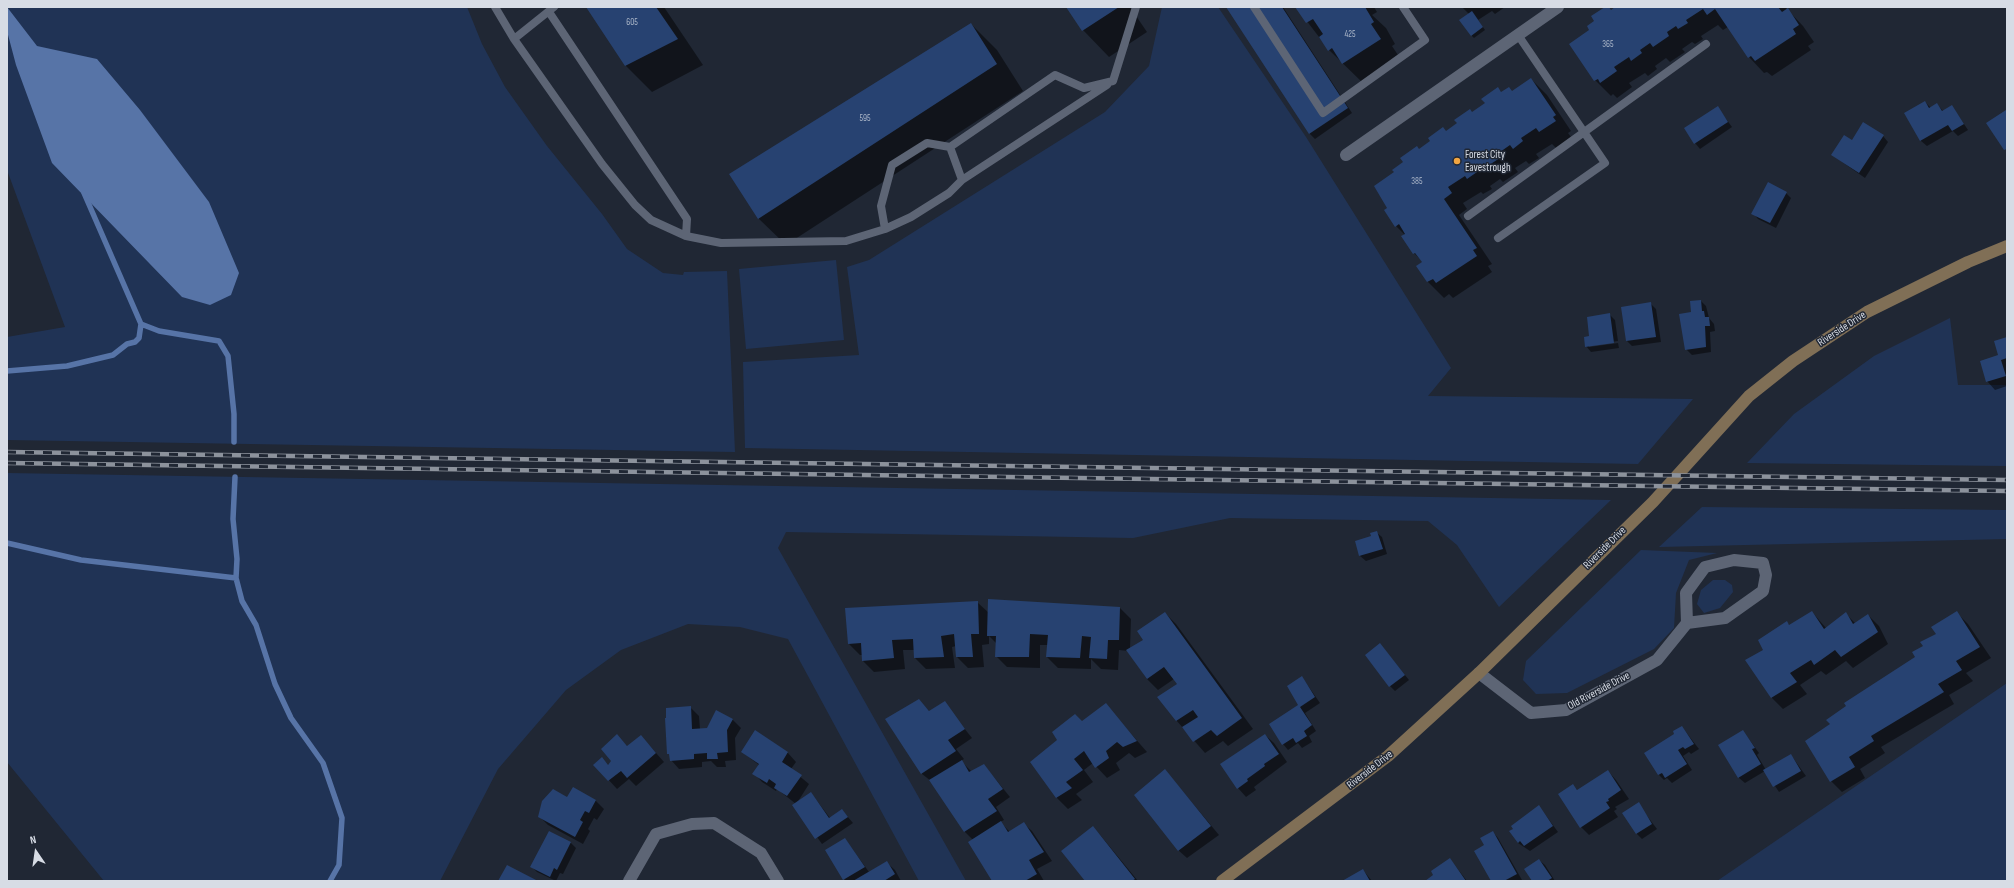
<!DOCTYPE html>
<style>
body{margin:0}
#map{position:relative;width:2014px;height:888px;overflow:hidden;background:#202734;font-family:"Sofia Sans Condensed",sans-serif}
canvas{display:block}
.frame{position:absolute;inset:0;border:8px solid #d7dce5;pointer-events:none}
.north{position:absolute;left:16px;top:832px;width:40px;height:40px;-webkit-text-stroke:3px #202734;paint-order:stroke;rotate:347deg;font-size:11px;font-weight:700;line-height:16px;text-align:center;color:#d7dce5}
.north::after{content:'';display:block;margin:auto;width:14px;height:18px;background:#d7dce5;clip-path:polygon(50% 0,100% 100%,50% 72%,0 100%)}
</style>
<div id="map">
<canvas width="2014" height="888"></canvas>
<div class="frame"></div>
<div class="north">N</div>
</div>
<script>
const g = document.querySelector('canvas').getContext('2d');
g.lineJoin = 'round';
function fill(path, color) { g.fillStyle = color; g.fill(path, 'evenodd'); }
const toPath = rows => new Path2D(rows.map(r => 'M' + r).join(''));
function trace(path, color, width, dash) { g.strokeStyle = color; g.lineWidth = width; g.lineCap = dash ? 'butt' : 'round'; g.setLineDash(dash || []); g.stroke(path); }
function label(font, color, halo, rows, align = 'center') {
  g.font = font + ' "Sofia Sans Condensed",sans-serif'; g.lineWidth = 3; g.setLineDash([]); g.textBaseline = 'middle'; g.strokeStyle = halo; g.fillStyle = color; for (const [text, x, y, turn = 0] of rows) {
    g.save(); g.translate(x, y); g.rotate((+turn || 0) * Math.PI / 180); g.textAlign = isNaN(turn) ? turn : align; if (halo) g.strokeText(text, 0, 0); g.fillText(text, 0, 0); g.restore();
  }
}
fill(toPath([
 [7,7,467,7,482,44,505,87,547,146,602,214,627,249,663,273,683,275,684,272,727,271,735,452,7,440,7,337,65,327,7,170],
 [1162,7,1218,7,1306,137,1451,368,1428,396,1693,399,1638,464,745,448,743,362,859,355,847,267,869,260,1105,112,1149,66],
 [836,260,844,340,746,349,739,269],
 [1950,318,1958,385,2007,385,2007,466,1747,463,1794,414,1874,356],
 [7,473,1611,500,1499,607,1457,545,1428,521,1230,518,1133,538,786,532,778,548,966,881,919,881,788,639,740,627,688,624,621,650,566,690,498,769,440,881,104,881,7,762],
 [1702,507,2007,510,2007,539,1659,547],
 [1641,550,1717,553,1689,560,1676,593,1674,628,1654,649,1567,693,1536,694,1523,680,1526,661],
 [1713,580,1725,580,1732,585,1733,592,1720,608,1704,613,1697,604,1701,590],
 [2007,683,2007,881,1717,881]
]), '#203355');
fill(toPath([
 [7,7,37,46,97,59,140,110,209,202,239,273,231,295,210,305,182,297,52,163,16,65,7,31]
]), '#5774a7');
fill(toPath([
 [587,7,664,7,703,65,652,92,625,65],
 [1067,7,1130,7,1147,32,1109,57,1083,30],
 [1227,7,1283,7,1352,113,1315,139,1309,133],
 [1296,7,1374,7,1377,12,1372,15,1386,28,1395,44,1392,46,1402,61,1365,85,1329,50],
 [1462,7,1505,7,1495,14,1492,11,1478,20,1485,30,1474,38,1471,35,1469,14],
 [1607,7,1612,11,1617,7,1785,7,1803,26,1814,42,1808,46,1811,50,1772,76,1767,72,1764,73,1749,57,1728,27,1723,30,1718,25,1701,36,1703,39,1695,44,1692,42,1682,49,1685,52,1670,62,1666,58,1655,66,1657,69,1648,76,1645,73,1629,83,1632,87,1617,98,1613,94,1611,96,1595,80,1591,31],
 [971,24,997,50,1023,91,786,245,759,219,730,174],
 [1531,79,1547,95,1571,131,1568,133,1571,137,1556,148,1552,144,1536,154,1539,158,1529,164,1526,161,1515,168,1518,172,1503,182,1500,179,1490,186,1492,189,1483,194,1481,192,1463,203,1467,209,1459,215,1492,264,1488,266,1492,272,1453,298,1449,294,1444,298,1428,282,1417,266,1423,262,1414,253,1405,235,1396,226,1385,210,1388,209,1395,173,1419,150,1486,104,1498,89,1502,93,1512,92],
 [1925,102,1931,108,1937,104,1943,111,1952,106,1968,130,1958,136,1953,131,1927,146,1921,141,1905,114],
 [1718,108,1732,127,1700,149,1695,143],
 [2006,111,2007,112,2007,151,1988,123],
 [1883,136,1888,142,1865,178,1832,155,1852,141],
 [1786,193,1791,198,1776,228,1758,219,1753,213],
 [1701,301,1706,306,1709,318,1714,324,1715,331,1710,332,1711,352,1692,355,1686,349,1692,313],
 [1650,303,1656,309,1661,342,1632,346,1627,341],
 [1609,314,1615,320,1618,341,1589,345,1589,347,1618,343,1619,348,1591,352,1586,346,1590,337],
 [2007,338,2007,386,1995,390,1987,381],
 [1376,532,1382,537,1387,554,1366,561,1360,556],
 [977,602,989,613,1120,608,1131,619,1130,649,1145,640,1165,613,1176,624,1253,729,1228,746,1223,741,1205,753,1176,720,1178,684,1174,679,1158,690,1147,679,1128,651,1119,650,1118,670,1101,669,1091,659,1091,669,1058,668,1047,657,1048,645,1040,645,1040,668,1007,667,996,656,997,644,989,636,989,644,982,645,984,667,968,668,957,657,956,646,952,647,955,668,926,669,915,658,914,650,903,650,905,669,874,672,863,661,863,655,860,655,849,644],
 [1812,612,1826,628,1846,614,1855,623,1868,615,1879,626,1888,644,1853,668,1846,661,1826,675,1821,671,1800,685,1807,694,1783,709,1772,698,1747,660,1764,651,1786,622,1790,626],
 [1957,613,1968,624,1991,658,1966,673,1973,681,1949,695,1954,704,1881,747,1885,753,1860,769,1865,778,1842,792,1831,781,1831,725,1916,657,1925,646],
 [1380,644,1409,680,1395,691,1390,686],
 [1302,677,1320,703,1305,713,1316,731,1309,736,1312,742,1302,748,1298,743,1288,750,1283,744,1300,705],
 [919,700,930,712,944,703,972,738,956,749,964,759,961,761,972,772,984,765,1010,797,996,807,1004,820,1000,822,1010,832,1023,823,1032,831,1052,861,1037,869,1044,881,993,881,973,840,965,832,931,781,922,774,886,720],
 [1106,705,1147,752,1135,758,1129,753,1116,763,1120,770,1107,778,1093,763,1084,770,1093,782,1076,794,1082,800,1068,809,1057,798,1031,762],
 [690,707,699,716,700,729,707,729,732,719,741,728,735,738,736,760,725,761,726,767,717,767,711,761,702,762,702,767,679,769,671,760],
 [1682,727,1699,749,1691,754,1689,752,1683,756,1692,770,1672,783,1667,778,1664,780,1659,775],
 [1743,731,1759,753,1757,755,1766,770,1791,755,1806,776,1779,792,1765,771,1745,783,1739,778,1719,746],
 [755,732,788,753,796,762,791,769,809,784,797,803,811,793,830,818,842,810,853,823,822,844,794,805,796,804,777,789,776,791,762,782,754,773,759,765,742,752],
 [1265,735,1274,743,1287,762,1254,787,1256,790,1246,797,1238,788],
 [617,736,628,747,649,745,664,762,636,786,629,779,617,789,595,765,608,765,613,761],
 [1165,770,1219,835,1187,858,1178,850],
 [1608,771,1616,780,1629,799,1615,807,1617,809,1614,811,1618,817,1589,835,1581,827,1573,785,1578,791],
 [568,798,595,800,604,809,597,820,594,818,588,829,590,831,583,844,548,825,539,816],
 [1638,804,1657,829,1642,839,1636,833],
 [1539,806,1558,832,1530,851,1518,843],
 [1093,827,1101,836,1138,881,1086,881],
 [550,832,571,843,576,848,563,874,560,873,556,881,537,872,532,867],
 [1493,832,1498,838,1522,880,1492,881,1486,845],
 [845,839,869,872,886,862,895,870,901,881,846,881,844,879],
 [1450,859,1467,881,1427,881,1435,876],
 [1539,860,1545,865,1555,881,1534,881],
 [1363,870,1372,881,1344,881]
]), '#0007');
trace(toPath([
 [141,324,159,331,219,341,228,356,234,414,234,442],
 [7,371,67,366,113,355,127,344,135,342,139,338,141,324,84,193],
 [235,477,233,519,237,559,236,578,242,601,256,625,275,684,291,718,323,763,342,818,339,865,330,881],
 [7,543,81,560,236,578]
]), '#5774a7', 5.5);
fill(toPath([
 [586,7,656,7,678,39,625,66],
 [1066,7,1119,7,1082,31],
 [1226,7,1282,7,1348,108,1309,134],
 [1295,7,1365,7,1374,22,1371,24,1381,39,1342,64,1332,48,1328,51,1319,37,1323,34,1313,19,1306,23],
 [1605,7,1609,7,1611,10,1615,7,1778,7,1782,12,1788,8,1799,25,1793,29,1796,34,1755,61,1751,56,1748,58,1715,9,1707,15,1703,9,1686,20,1688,23,1678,29,1676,26,1667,32,1669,36,1653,47,1650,43,1640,50,1642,53,1631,61,1629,57,1614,67,1617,71,1600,83,1598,79,1594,81,1569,44,1589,30,1587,26,1594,21,1591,16],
 [1472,11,1483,27,1471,36,1459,20],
 [971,23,997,64,758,219,729,174],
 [1531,78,1556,115,1553,117,1556,121,1539,132,1536,128,1521,138,1523,141,1513,149,1510,145,1500,152,1503,156,1486,167,1484,163,1475,169,1477,172,1467,179,1465,176,1448,187,1452,193,1444,199,1477,248,1473,250,1477,256,1436,283,1433,279,1427,282,1416,266,1422,262,1415,253,1413,254,1401,236,1405,234,1399,224,1395,227,1384,210,1387,208,1374,186,1394,172,1392,170,1403,162,1400,158,1417,146,1419,149,1430,141,1428,138,1443,127,1446,131,1457,123,1454,120,1470,109,1472,112,1485,103,1481,99,1498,87,1501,92,1509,87,1512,91],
 [1925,101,1929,108,1937,103,1942,111,1952,105,1964,124,1952,131,1948,125,1920,141,1904,113],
 [1718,106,1728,122,1694,144,1684,128],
 [2006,110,2007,149,2004,150,1986,123],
 [1863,122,1884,135,1859,173,1831,155,1844,135,1852,140],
 [1768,182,1787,192,1770,223,1751,214],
 [1701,300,1702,311,1704,311,1705,317,1709,317,1710,326,1705,326,1706,347,1685,350,1679,314,1691,312,1690,301],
 [1651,302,1656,337,1626,341,1621,307],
 [1610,313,1614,343,1585,347,1584,337,1589,336,1587,317],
 [2007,337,2007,358,2001,360,2006,376,1986,382,1980,361,1998,355,1994,341],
 [1377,531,1383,549,1359,556,1355,541,1371,536,1370,533],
 [988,599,1120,607,1119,640,1108,640,1107,659,1089,658,1091,637,1082,636,1080,658,1046,657,1048,635,1030,634,1029,657,995,657,996,636,987,636],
 [978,601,979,634,971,634,973,657,956,657,954,634,941,636,944,657,914,658,913,639,892,640,894,658,862,661,861,643,848,644,845,608],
 [1812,611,1824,629,1846,612,1853,624,1868,614,1878,632,1841,657,1835,650,1814,665,1811,660,1790,673,1797,682,1771,698,1745,660,1763,650,1758,640,1787,621,1789,625],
 [1957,611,1980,647,1956,661,1962,670,1938,684,1944,692,1871,736,1874,741,1849,757,1855,767,1830,782,1805,741,1830,724,1826,720,1846,706,1844,703,1915,657,1912,652,1923,646,1920,642,1936,634,1931,627],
 [1165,612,1242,718,1217,736,1211,730,1193,742,1182,727,1198,717,1193,710,1176,721,1157,697,1177,684,1164,667,1147,679,1126,650,1143,640,1137,631],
 [1380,643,1405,675,1389,687,1365,655],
 [1302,676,1315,697,1300,707,1312,725,1304,731,1307,736,1296,743,1293,738,1282,745,1269,724,1298,705,1287,686],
 [919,699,929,711,945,701,965,729,948,740,956,751,921,774,885,719],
 [1106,703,1137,741,1123,747,1117,742,1106,751,1109,758,1095,768,1084,751,1074,759,1083,770,1066,782,1072,788,1056,798,1030,762,1057,740,1052,732,1075,714,1082,721],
 [691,706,692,729,707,728,716,710,733,719,727,730,728,752,717,753,718,759,707,759,707,753,694,754,694,759,670,761,669,754,667,754,665,718,666,718,666,708],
 [1682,726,1694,744,1685,749,1683,747,1678,750,1687,764,1665,778,1662,773,1658,775,1644,753,1674,734,1673,731],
 [755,730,788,752,782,762,802,775,787,796,774,788,776,784,769,779,767,783,752,774,759,764,741,752],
 [1743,730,1755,748,1752,749,1761,764,1738,778,1718,745],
 [617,734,627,746,641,735,656,753,627,778,621,771,608,781,593,765,602,757,608,765,611,761,601,749],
 [1265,734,1279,754,1264,764,1265,766,1247,779,1248,781,1237,789,1220,764],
 [1791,754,1801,771,1773,787,1763,770],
 [962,760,969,772,984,764,1003,789,988,799,997,811,964,832,929,780],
 [1165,769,1211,826,1178,851,1134,795],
 [1608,770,1621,790,1608,799,1609,801,1606,802,1610,808,1580,828,1558,794,1573,784,1577,790],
 [573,787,596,800,589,813,585,811,580,820,583,822,575,837,538,817,542,801,553,789,567,797],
 [811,792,829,818,842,809,848,817,815,839,792,805],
 [1639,802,1652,824,1636,834,1622,813],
 [1539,805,1553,826,1524,846,1520,841,1518,843,1509,831,1513,829,1511,826],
 [1001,821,1008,832,1024,822,1044,852,1029,860,1037,874,1025,881,992,881,968,842],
 [1093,826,1135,879,1132,881,1085,881,1061,851],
 [549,831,571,842,557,870,554,868,550,877,530,867],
 [1493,831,1517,874,1504,881,1491,881,1474,851,1484,845,1480,838],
 [845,838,865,867,843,880,825,850],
 [1450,858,1466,881,1425,881,1433,875,1431,871],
 [1539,859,1552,878,1547,881,1532,881,1524,869],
 [887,861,895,874,884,881,853,881],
 [507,865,538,881,498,881],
 [1363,869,1370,881,1342,881]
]), '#274271');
trace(toPath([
 [495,7,514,39,602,164,635,205,651,220,686,236,721,243,846,241,885,229,911,217,949,193,962,180,950,147,927,143,892,165,881,206,885,229],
 [1254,7,1323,113,1425,40,1403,7],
 [549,12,687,219,686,236],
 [514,39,554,7],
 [950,147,1055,75,1084,88,1113,81,1136,7],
 [962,180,1107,85],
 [1468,216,1706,44],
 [1498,238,1605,163,1518,35]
]), '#5d6575', 8);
trace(toPath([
 [1346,155,1558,7],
 [1479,673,1531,713,1566,710,1657,660,1687,623,1725,618,1763,591,1766,575,1763,563,1734,560,1705,567,1686,593,1687,623],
 [629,881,656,834,692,824,714,823,761,853,778,881]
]), '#5d6575', 12);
trace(toPath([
 [1222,881,1388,756,1479,673,1653,502,1749,396,1793,361,1867,312,1968,262,2007,246]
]), '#806f56', 12);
const rail = toPath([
 [7,452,2007,480],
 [7,463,2007,491]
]);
trace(rail, '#8c929c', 4.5);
trace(rail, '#202734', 3, [9]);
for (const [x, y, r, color] of [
 [1457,161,4,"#f2a541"]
]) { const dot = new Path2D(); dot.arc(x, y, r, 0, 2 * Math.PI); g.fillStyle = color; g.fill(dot); trace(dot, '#202734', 1.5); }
label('9px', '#abb6c8', null, [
 ["605",632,23],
 ["425",1350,35],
 ["365",1608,45],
 ["595",865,119],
 ["385",1417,182]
]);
label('11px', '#d7dce5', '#202734', [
 ["Forest City",1465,155],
 ["Eavestrough",1465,168]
], 'left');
label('11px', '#d7dce5', '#202734', [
 ["Riverside Drive",1842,329,-33],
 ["Riverside Drive",1605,548,-45],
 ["Old Riverside Drive",1599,691,-28],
 ["Riverside Drive",1370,770,-38]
]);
</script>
